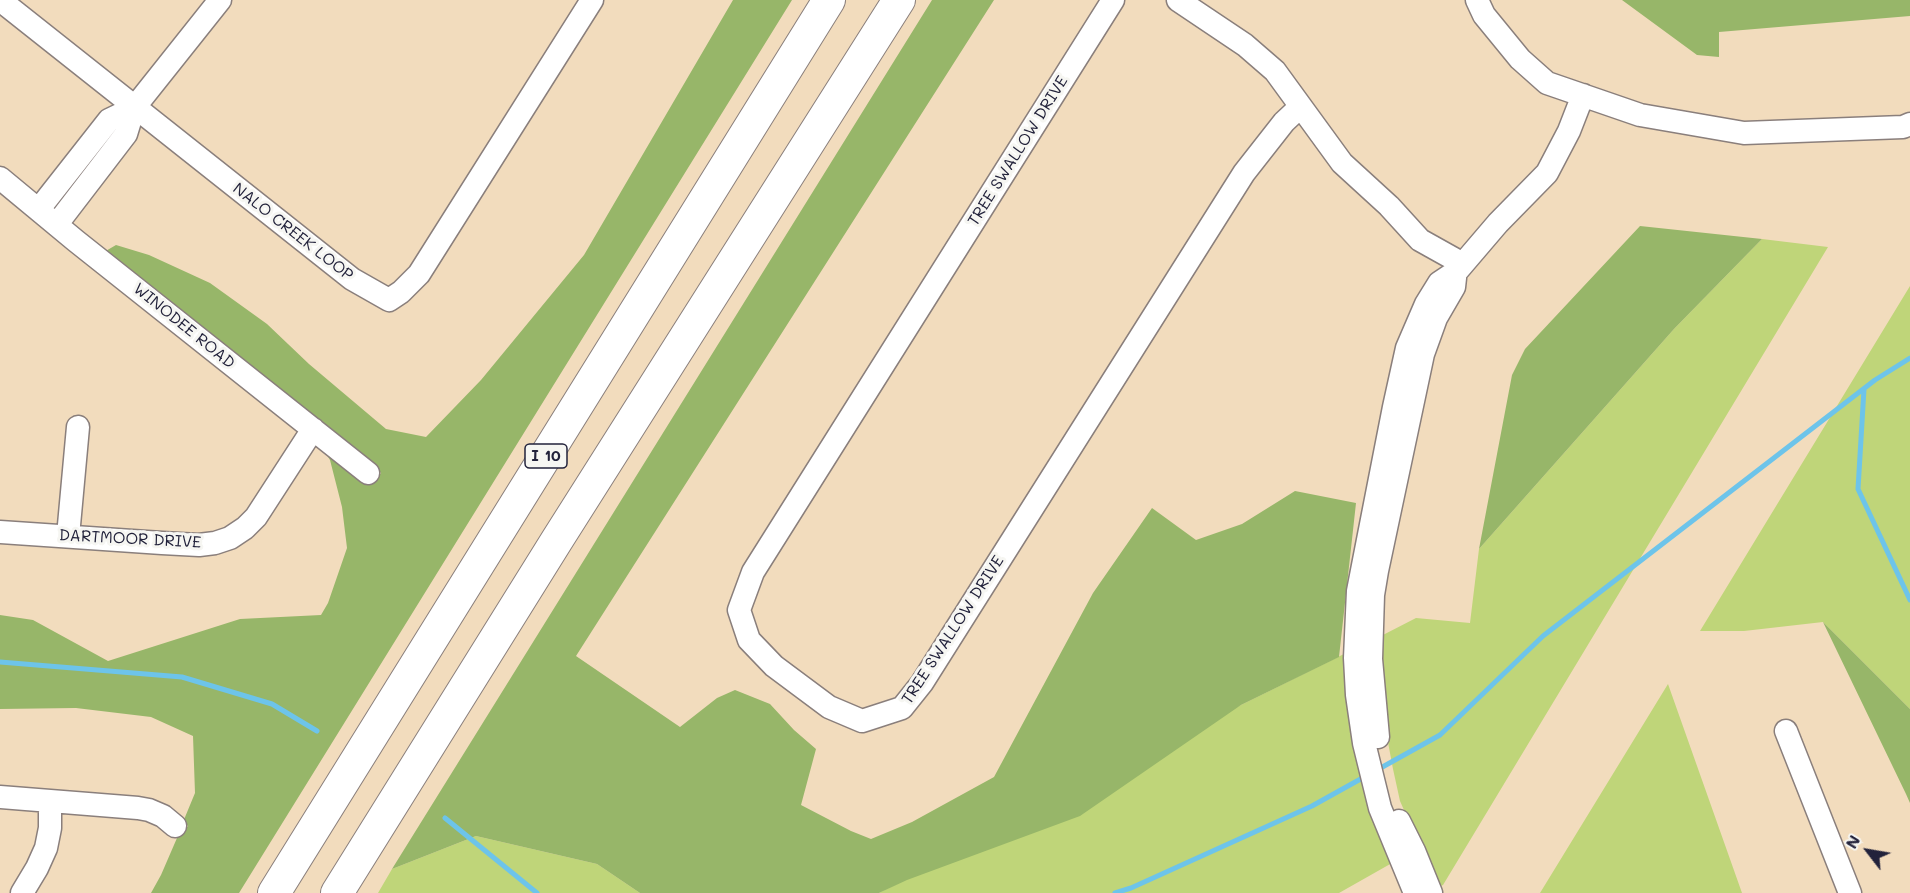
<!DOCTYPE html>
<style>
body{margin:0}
#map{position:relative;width:1910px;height:893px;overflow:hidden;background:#f2dcbd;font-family:Mali,sans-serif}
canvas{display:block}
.north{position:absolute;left:1838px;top:821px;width:60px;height:60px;-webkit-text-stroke:4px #f6f6f2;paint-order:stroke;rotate:301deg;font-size:16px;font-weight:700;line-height:24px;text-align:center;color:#22223b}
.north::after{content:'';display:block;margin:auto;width:21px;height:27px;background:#22223b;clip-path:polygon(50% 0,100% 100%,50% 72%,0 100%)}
</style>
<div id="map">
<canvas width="1910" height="893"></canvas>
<div class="north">N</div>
</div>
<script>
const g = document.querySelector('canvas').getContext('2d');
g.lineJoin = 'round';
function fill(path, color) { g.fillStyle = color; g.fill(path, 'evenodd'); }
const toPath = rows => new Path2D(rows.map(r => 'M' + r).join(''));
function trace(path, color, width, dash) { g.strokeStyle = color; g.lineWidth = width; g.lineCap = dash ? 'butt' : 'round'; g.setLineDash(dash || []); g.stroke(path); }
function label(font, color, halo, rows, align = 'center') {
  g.font = font + ' Mali,sans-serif'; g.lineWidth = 6; g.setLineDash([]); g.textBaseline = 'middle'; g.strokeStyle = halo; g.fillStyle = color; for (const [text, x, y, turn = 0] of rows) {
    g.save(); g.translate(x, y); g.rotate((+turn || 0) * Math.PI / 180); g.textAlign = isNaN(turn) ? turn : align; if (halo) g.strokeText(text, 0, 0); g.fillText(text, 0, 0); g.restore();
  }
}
fill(toPath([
 [1762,239,1828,247,1443,885,1438,887,1400,801,1393,769,1387,737,1381,636,1416,618,1470,623,1479,549,1674,329],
 [1910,286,1910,709,1823,622,1744,631,1700,631],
 [1346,653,1392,863,1339,893,879,893,1241,705],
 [1668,684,1742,893,1540,893],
 [476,836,597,864,640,893,378,893,392,869]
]), '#bfd579');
fill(toPath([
 [733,0,792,0,239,893,151,893,161,875,177,838,188,826,183,822,195,793,193,736,151,717,76,708,0,709,0,615,33,620,108,661,240,619,321,615,328,603,347,548,342,507,330,460,322,447,370,485,381,473,104,252,116,245,149,255,210,283,267,324,309,364,386,429,426,437,481,380,584,255],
 [932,0,994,0,576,656,680,727,717,698,735,690,770,704,794,730,816,749,801,805,851,831,871,839,912,822,994,777,1093,593,1152,508,1196,540,1242,524,1295,491,1356,503,1339,657,1241,705,1080,816,907,880,879,893,640,893,597,864,476,836,392,869],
 [1622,0,1910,0,1910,16,1719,32,1719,57,1697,55],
 [1640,226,1762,239,1674,329,1479,549,1512,375,1525,349],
 [1823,622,1910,709,1910,803,1906,794]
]), '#97b669');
trace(toPath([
 [1864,389,1858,489,1910,600],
 [0,662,182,677,272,704,317,731],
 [1377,770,1440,735,1543,636,1875,380,1910,358],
 [445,818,537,893],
 [1115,893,1131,888,1312,806,1366,776]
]), '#6dc4ea', 5);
const minor = toPath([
 [0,0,352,279,389,300,401,292,419,274,592,0],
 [1113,0,753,572,739,610,749,640,774,666,829,707,862,721,902,708,922,683,1244,173,1284,122,1300,107],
 [1178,0,1245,45,1275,71,1342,163,1389,206,1420,240,1463,264],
 [1477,0,1484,15,1520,59,1547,83,1640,115,1744,133,1903,127,1910,124],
 [0,178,76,241,368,473],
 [39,209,109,120,134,108],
 [57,224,126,134,134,108,220,0],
 [0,532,162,543,199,545,215,543,230,538,245,528,256,517,313,429],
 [68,536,78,427],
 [1786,731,1850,893],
 [1378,737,1371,659,1373,595,1377,571,1423,354,1436,318,1454,287,1455,278],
 [0,797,138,808,149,810,163,816,175,826],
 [1399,821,1414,851,1431,893],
 [22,893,37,868,46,848,50,828,50,801],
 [1415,893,1380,808,1364,743,1357,695,1355,658,1358,591,1394,407,1407,348,1426,304,1439,283,1457,271,1498,223,1547,173,1569,131,1583,95]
]);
const highway = toPath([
 [274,893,829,0],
 [337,893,557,540,899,0]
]);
trace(minor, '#8a7f7c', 25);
trace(highway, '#8a7f7c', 34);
trace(minor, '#fff', 22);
trace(highway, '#fff', 32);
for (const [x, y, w] of [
 [546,456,42]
]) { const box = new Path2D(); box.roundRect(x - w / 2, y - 12, w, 24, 4.5); g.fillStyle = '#f6f6f2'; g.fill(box); trace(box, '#22223b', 1.5); }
label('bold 15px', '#22223b', null, [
 ["I 10",546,456]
]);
label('16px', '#22223b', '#f6f6f2', [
 ["TREE SWALLOW DRIVE",1018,151,-58],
 ["NALO CREEK LOOP",293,232,38],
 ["WINODEE ROAD",184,326,39],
 ["DARTMOOR DRIVE",130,539,3],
 ["TREE SWALLOW DRIVE",953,630,-57]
]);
</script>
